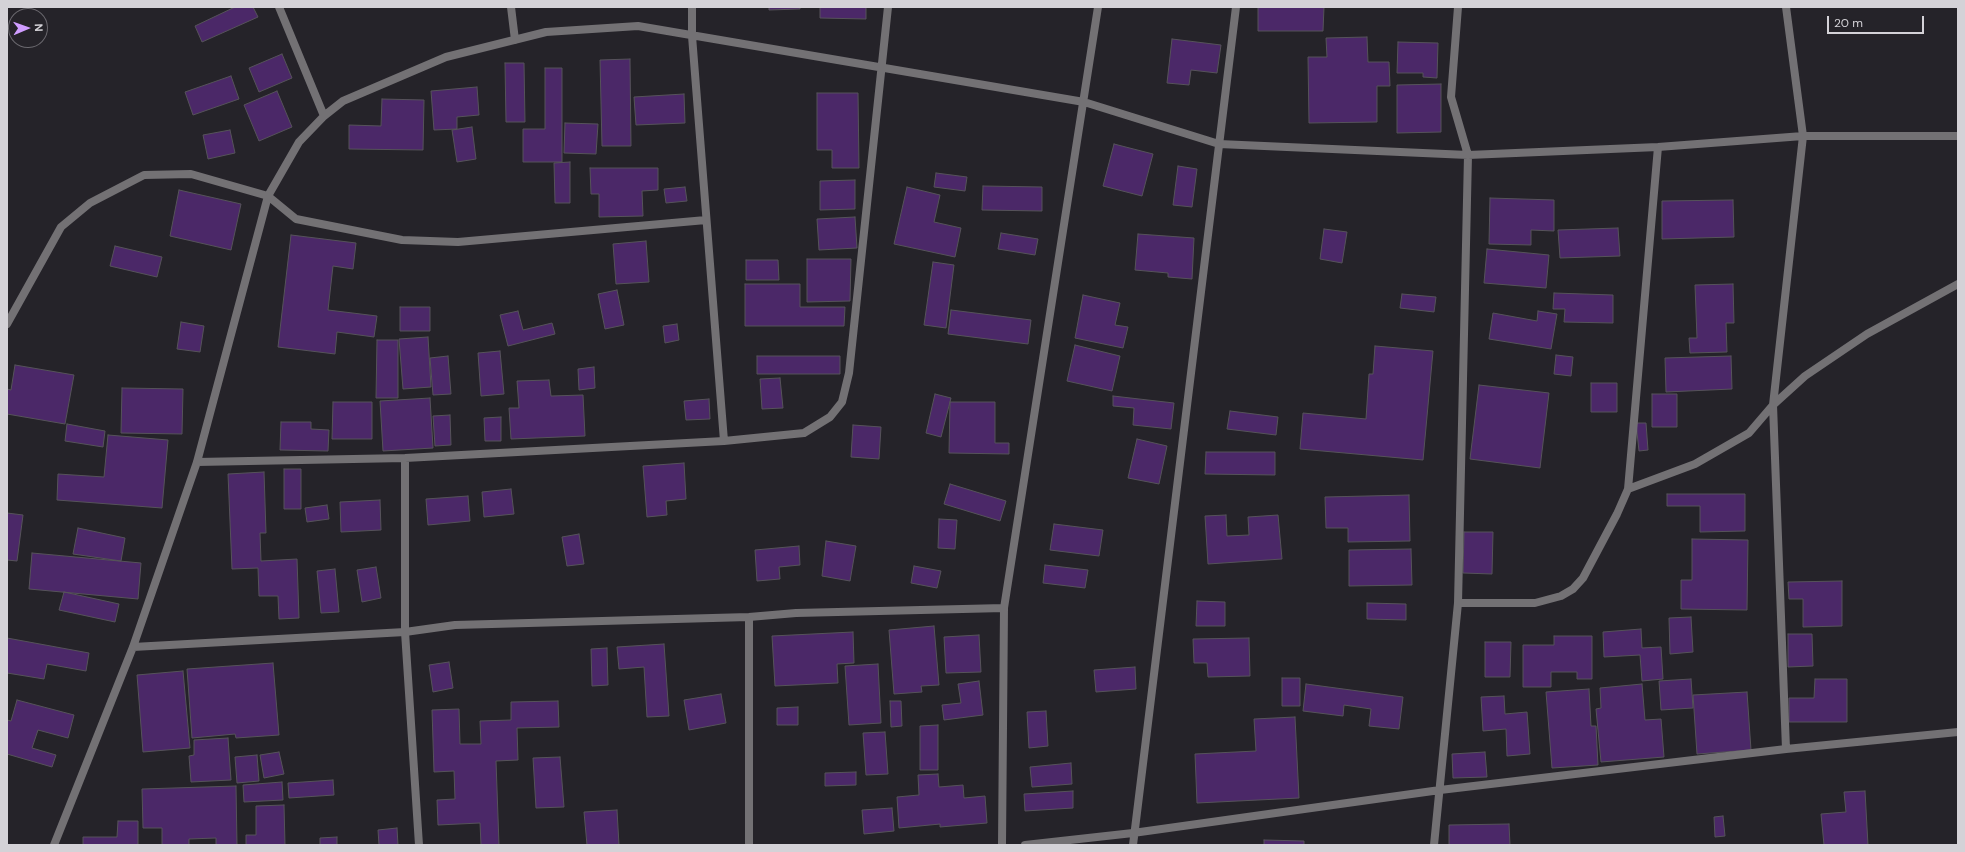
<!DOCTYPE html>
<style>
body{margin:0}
#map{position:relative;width:1965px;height:852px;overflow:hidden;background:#252329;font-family:"DM Sans",sans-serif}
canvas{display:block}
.frame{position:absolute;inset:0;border:8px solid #d4d2d7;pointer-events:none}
.north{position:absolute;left:8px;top:8px;width:40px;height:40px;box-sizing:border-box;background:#252329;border:1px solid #6b696f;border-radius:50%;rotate:88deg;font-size:11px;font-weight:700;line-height:16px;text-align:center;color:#d4d2d7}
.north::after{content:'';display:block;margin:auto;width:14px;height:18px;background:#d09dff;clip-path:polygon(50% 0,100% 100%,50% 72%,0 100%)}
.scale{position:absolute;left:1827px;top:16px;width:97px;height:18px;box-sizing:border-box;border:2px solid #d4d2d7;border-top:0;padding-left:5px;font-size:12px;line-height:14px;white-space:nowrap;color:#d4d2d7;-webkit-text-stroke:3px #252329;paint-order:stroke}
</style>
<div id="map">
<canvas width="1965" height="852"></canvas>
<div class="frame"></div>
<div class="north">N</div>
<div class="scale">20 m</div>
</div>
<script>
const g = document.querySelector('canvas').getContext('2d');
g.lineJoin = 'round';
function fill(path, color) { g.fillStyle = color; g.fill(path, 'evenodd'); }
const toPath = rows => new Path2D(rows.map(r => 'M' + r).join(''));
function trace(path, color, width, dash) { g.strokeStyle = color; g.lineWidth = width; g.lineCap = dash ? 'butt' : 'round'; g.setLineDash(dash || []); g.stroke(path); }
const building = toPath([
 [235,7,253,7,258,17,202,42,195,26,235,7],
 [769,7,800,7,800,9,769,10,769,7],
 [820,7,866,7,866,19,820,18,820,7],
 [1258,7,1324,7,1323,31,1258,31,1258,7],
 [1367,37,1368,62,1389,62,1390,86,1377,86,1377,122,1309,123,1308,57,1327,57,1326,38,1367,37],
 [1172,39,1221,45,1217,73,1191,70,1189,85,1167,83,1172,39],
 [1398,42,1438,43,1437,78,1423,77,1423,73,1397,73,1398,42],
 [282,54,292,78,259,92,249,68,282,54],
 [630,59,631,146,602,146,600,60,630,59],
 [505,63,524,63,525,122,506,122,505,63],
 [545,68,562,68,562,162,523,162,523,129,545,129,545,68],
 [231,76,239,99,193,115,185,92,231,76],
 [1441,84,1441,132,1397,133,1397,85,1441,84],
 [477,87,479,115,457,117,457,129,434,130,431,91,477,87],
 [277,91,292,127,259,141,244,105,277,91],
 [817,93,858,93,859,168,832,168,832,150,817,150,817,93],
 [684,94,685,123,636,125,634,97,684,94],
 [382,99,424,100,423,150,349,149,349,125,381,126,382,99],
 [565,123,598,124,596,154,564,153,565,123],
 [472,127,476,159,457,162,452,130,472,127],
 [230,130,235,153,208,159,203,135,230,130],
 [1114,144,1153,154,1142,196,1103,186,1114,144],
 [570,162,570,203,555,203,554,163,570,162],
 [1178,166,1197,169,1192,207,1173,205,1178,166],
 [590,168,658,168,658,190,642,191,643,216,599,217,599,194,591,194,590,168],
 [936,173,967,177,965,191,934,187,936,173],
 [855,180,855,209,820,210,820,181,855,180],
 [983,186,1042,187,1042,211,982,210,983,186],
 [685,187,687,201,666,203,664,189,685,187],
 [907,187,940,195,934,222,961,228,955,257,894,244,907,187],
 [179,190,241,204,231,250,170,236,179,190],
 [1490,198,1554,200,1554,231,1531,230,1531,245,1489,244,1490,198],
 [1733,200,1734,237,1662,239,1662,201,1733,200],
 [855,217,857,248,819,250,817,219,855,217],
 [1618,228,1620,256,1560,258,1558,230,1618,228],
 [1324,229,1347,232,1342,263,1320,259,1324,229],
 [1001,233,1038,239,1035,255,998,249,1001,233],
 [1138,234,1194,238,1192,279,1168,277,1168,273,1135,270,1138,234],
 [291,235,356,243,353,269,333,266,328,310,377,316,374,337,337,332,335,354,278,347,291,235],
 [646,241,649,282,616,284,613,244,646,241],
 [115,246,162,257,157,277,110,266,115,246],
 [1487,249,1549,255,1546,288,1484,283,1487,249],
 [807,259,851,259,850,301,807,302,807,259],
 [746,260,778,260,779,280,746,280,746,260],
 [933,262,954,265,946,328,924,325,933,262],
 [745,284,800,284,800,307,845,307,844,326,745,326,745,284],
 [1733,284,1734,323,1726,323,1727,352,1690,353,1689,338,1697,338,1695,285,1733,284],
 [617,290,624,325,605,329,598,294,617,290],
 [1554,293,1613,295,1613,323,1564,322,1565,309,1553,309,1554,293],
 [1402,294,1436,297,1434,312,1400,308,1402,294],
 [1083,295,1120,303,1115,325,1128,327,1123,348,1075,338,1083,295],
 [400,307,430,307,430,331,400,331,400,307],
 [951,310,1031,320,1028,344,948,334,951,310],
 [518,311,523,330,552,323,555,334,508,346,500,315,518,311],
 [1538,311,1557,314,1551,349,1489,339,1493,313,1537,321,1538,311],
 [181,322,204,326,200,352,177,349,181,322],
 [677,324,679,340,665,343,663,326,677,324],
 [428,337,431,387,403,389,399,339,428,337],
 [377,340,398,340,398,398,376,398,377,340],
 [1075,345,1120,356,1112,391,1067,381,1075,345],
 [1375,346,1433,351,1423,460,1300,449,1303,413,1366,419,1369,374,1373,374,1375,346],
 [500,351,504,394,481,396,478,353,500,351],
 [1556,355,1573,357,1571,376,1554,374,1556,355],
 [448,356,451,394,433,395,430,358,448,356],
 [757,356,840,356,840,374,757,374,757,356],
 [1731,356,1732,389,1666,392,1665,358,1731,356],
 [15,365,74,375,65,424,7,414,7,389,11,390,15,365],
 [594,367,595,388,579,390,578,369,594,367],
 [780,378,783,408,762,409,760,379,780,378],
 [549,380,551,396,583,395,585,436,511,439,509,408,519,408,517,381,549,380],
 [1591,383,1617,383,1617,412,1591,412,1591,383],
 [1479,385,1549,393,1540,468,1470,459,1479,385],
 [122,388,183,389,182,434,121,433,122,388],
 [935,394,951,398,941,437,926,433,935,394],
 [1652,394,1677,394,1677,427,1652,427,1652,394],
 [1113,396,1174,403,1171,429,1133,425,1134,408,1113,406,1113,396],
 [430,398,433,448,383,451,380,401,430,398],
 [709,399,710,419,686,420,684,401,709,399],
 [333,402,372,402,372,439,332,439,333,402],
 [950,402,995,402,995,443,1009,443,1009,454,949,453,950,402],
 [1230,411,1278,417,1276,435,1227,429,1230,411],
 [450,415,451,445,435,446,433,416,450,415],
 [501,417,501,441,485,441,484,418,501,417],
 [281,422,311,422,311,429,329,430,328,451,280,450,281,422],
 [1636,423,1646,423,1648,450,1639,451,1636,423],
 [67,424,105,431,103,447,65,441,67,424],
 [853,425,881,427,879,459,851,457,853,425],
 [108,435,168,440,162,508,57,500,58,474,104,477,108,435],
 [1137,439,1167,446,1159,484,1128,478,1137,439],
 [1206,452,1275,452,1275,475,1205,474,1206,452],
 [684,463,686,499,666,501,667,515,647,517,643,466,684,463],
 [284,469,301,469,301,509,284,509,284,469],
 [264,472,266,533,260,533,261,561,297,559,299,618,279,619,278,596,259,596,258,568,232,569,228,474,264,472],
 [950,484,1006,501,1000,521,944,504,950,484],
 [511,489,514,514,484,517,482,492,511,489],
 [1667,494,1745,494,1745,531,1700,532,1700,506,1667,506,1667,494],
 [1409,495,1410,541,1348,542,1348,528,1326,528,1325,497,1409,495],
 [468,496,470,521,428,525,426,499,468,496],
 [380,500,381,530,341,532,340,502,380,500],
 [327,505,329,519,307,522,305,508,327,505],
 [7,513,23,515,17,561,7,560,7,513],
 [1226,515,1227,536,1249,535,1248,517,1278,515,1282,559,1208,564,1205,516,1226,515],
 [939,519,957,520,955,549,938,548,939,519],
 [1054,524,1103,530,1099,556,1050,550,1054,524],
 [78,528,125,538,121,561,73,554,78,528],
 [1464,532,1493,532,1492,574,1463,573,1464,532],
 [579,534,584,564,567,566,562,537,579,534],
 [1692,539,1748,540,1747,610,1681,609,1681,580,1692,580,1692,539],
 [826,541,856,546,850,581,822,576,826,541],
 [799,546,800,565,779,567,780,579,757,581,755,550,799,546],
 [1411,549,1412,585,1349,586,1349,550,1411,549],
 [32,553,141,563,138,599,29,589,32,553],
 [1045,565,1088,570,1085,588,1043,583,1045,565],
 [914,566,941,571,937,588,911,583,914,566],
 [376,567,381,598,362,602,357,570,376,567],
 [335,569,339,612,321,613,317,571,335,569],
 [1842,581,1842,626,1803,627,1803,599,1789,599,1788,582,1842,581],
 [64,592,119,604,115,622,59,610,64,592],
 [1197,601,1225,602,1225,626,1196,626,1197,601],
 [1367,603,1406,604,1406,620,1367,619,1367,603],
 [1691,617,1693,652,1670,654,1669,618,1691,617],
 [934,626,939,685,921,686,922,692,894,694,889,630,934,626],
 [1641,629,1642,648,1661,647,1663,679,1642,681,1640,655,1604,657,1603,632,1641,629],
 [853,632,854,663,837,664,838,683,775,686,772,636,853,632],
 [1788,634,1812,634,1813,666,1788,667,1788,634],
 [979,635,981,672,946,673,944,637,979,635],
 [1554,636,1592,636,1592,679,1577,679,1577,672,1551,672,1551,687,1523,687,1523,645,1554,645,1554,636],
 [7,638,89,653,86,671,47,664,44,679,7,673,7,638],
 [1249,638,1250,676,1208,677,1207,663,1194,663,1193,639,1249,638],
 [1485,642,1511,642,1510,677,1485,677,1485,642],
 [664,644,669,716,647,717,644,667,619,669,617,647,664,644],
 [607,648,608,685,592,686,591,649,607,648],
 [449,662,453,688,433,692,429,665,449,662],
 [273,663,279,735,236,738,235,734,192,738,187,669,273,663],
 [878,664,881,723,849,725,845,666,878,664],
 [1135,667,1136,689,1096,692,1094,670,1135,667],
 [183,671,190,748,143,752,137,675,183,671],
 [1282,678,1300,678,1300,706,1282,706,1282,678],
 [1691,679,1693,708,1661,710,1659,681,1691,679],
 [1815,679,1847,679,1847,722,1789,722,1789,698,1814,698,1815,679],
 [979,681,983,715,944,720,942,705,961,703,958,684,979,681],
 [1306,684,1403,697,1399,729,1369,726,1371,709,1344,705,1343,716,1303,711,1306,684],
 [1642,684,1645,720,1661,719,1664,757,1601,762,1596,709,1601,708,1600,688,1642,684],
 [1589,689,1591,726,1596,726,1598,765,1552,768,1546,692,1589,689],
 [1747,692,1751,750,1697,754,1693,695,1747,692],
 [721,694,726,723,689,730,684,700,721,694],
 [1504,696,1505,714,1527,712,1530,754,1507,756,1506,729,1483,731,1481,697,1504,696],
 [17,700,74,715,68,738,38,730,32,748,56,755,52,767,7,754,7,720,11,721,17,700],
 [558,701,559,727,517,728,518,760,496,761,499,845,481,845,480,823,438,825,437,800,455,799,454,771,434,772,432,710,459,709,460,744,481,744,480,721,511,720,511,702,558,701],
 [890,701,901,701,902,726,891,727,890,701],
 [798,707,798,725,777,725,777,708,798,707],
 [1046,711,1048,746,1029,748,1027,712,1046,711],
 [1295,717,1299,798,1197,803,1195,754,1256,751,1254,719,1295,717],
 [938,725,938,770,920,770,920,726,938,725],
 [885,732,888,774,866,775,863,733,885,732],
 [228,738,231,780,191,782,189,756,194,755,194,740,228,738],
 [279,752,284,774,264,778,260,755,279,752],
 [1485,752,1487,777,1453,778,1452,754,1485,752],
 [257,755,259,781,237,783,235,757,257,755],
 [560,757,564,807,536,808,533,758,560,757],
 [1071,763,1072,784,1032,787,1030,767,1071,763],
 [856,772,856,785,825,786,825,773,856,772],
 [938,774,939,787,963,785,964,798,985,796,987,823,940,827,940,824,899,828,897,797,919,795,918,775,938,774],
 [333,780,334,795,289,798,288,783,333,780],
 [282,782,283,800,244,802,243,785,282,782],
 [236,786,237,845,216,845,216,838,189,839,189,845,162,845,162,828,143,828,142,789,236,786],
 [1073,791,1073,808,1025,811,1024,794,1073,791],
 [1865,791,1868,845,1824,845,1821,814,1846,812,1844,792,1865,791],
 [284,805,285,845,246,845,246,835,256,835,256,806,284,805],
 [892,808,894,831,864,834,862,810,892,808],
 [617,810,619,845,587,845,584,812,617,810],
 [1723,816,1725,836,1715,837,1714,817,1723,816],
 [118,821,138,821,138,845,83,845,83,837,117,837,118,821],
 [1509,824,1510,845,1449,845,1449,825,1509,824],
 [397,828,398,845,379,845,378,830,397,828],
 [337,837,337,845,320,845,320,838,337,837],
 [1264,840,1304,841,1304,845,1264,845,1264,840]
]);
fill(building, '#4b2868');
trace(building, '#56535a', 1);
trace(toPath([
 [279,7,324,116],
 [511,7,515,40],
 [692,7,692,36,724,441],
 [7,324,61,227,90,203,144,175,191,174,268,196,296,219,402,240,458,242,706,220],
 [405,458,405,632,419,845],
 [197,462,405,458,724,441,804,433,830,417,842,402,849,373,888,7],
 [1628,489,1658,147],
 [1458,603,1535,603,1561,596,1573,589,1583,578,1617,514,1628,489,1695,464,1749,433,1773,405,1805,376,1867,334,1958,284],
 [1004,608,1098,7],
 [133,647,405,632,455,625,749,617,796,613,1004,608,1002,845],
 [1786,749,1773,405,1803,136,1786,7],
 [54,845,133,647,197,462,268,196,299,142,324,116,343,101,446,57,546,32,638,26,1084,102,1219,144,1468,155,1451,97,1458,7],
 [749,845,749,617],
 [1025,845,1133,833,1440,790,1786,749,1958,732],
 [1133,845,1236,7],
 [1434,845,1458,603,1468,155,1658,147,1803,136,1958,136]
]), '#737174', 8);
</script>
